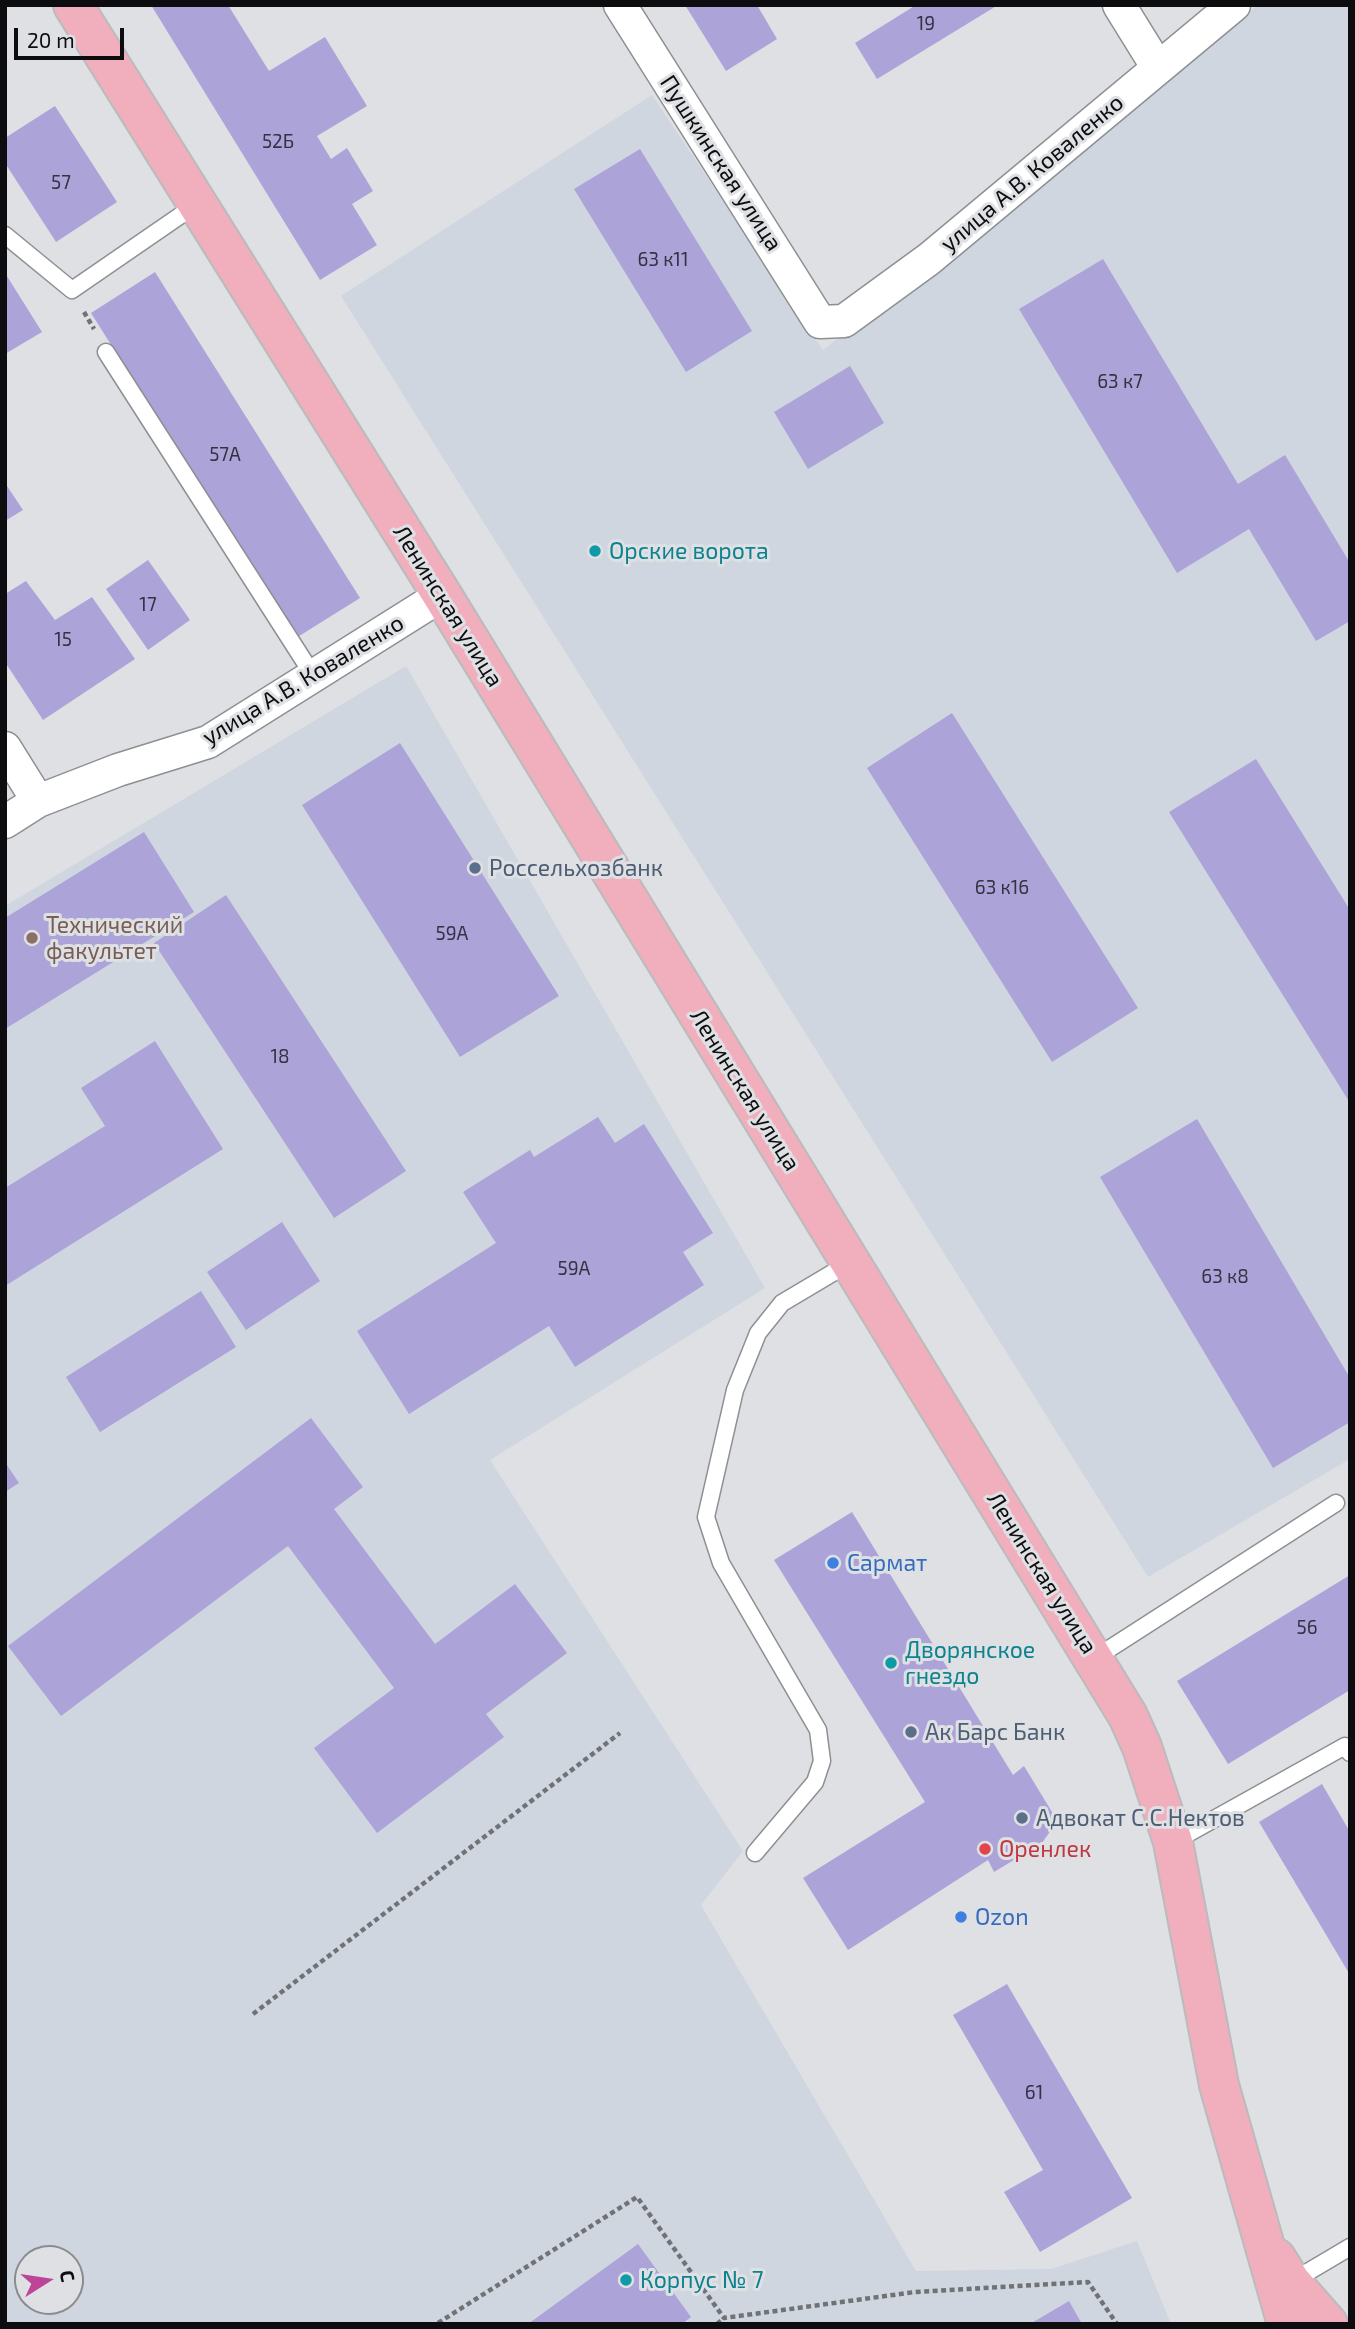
<!DOCTYPE html>
<meta charset="utf-8">
<style>
body{margin:0}
#map{position:relative;width:1355px;height:2329px;overflow:hidden;background:#dee0e4;font-family:"Exo 2",sans-serif}
canvas{display:block}
.frame{position:absolute;inset:0;border:7px solid #0d0d0f;pointer-events:none}
.north{position:absolute;left:14px;top:2245px;width:70px;height:70px;box-sizing:border-box;background:#dee0e4;border:2px solid #8a8c8f;border-radius:50%;rotate:78deg;font-size:19px;font-weight:700;line-height:28px;text-align:center;color:#0d0d0f}
.north::after{content:'';display:block;margin:auto;width:24px;height:32px;background:#bd4497;clip-path:polygon(50% 0,100% 100%,50% 72%,0 100%)}
.scale{position:absolute;left:14px;top:28px;width:110px;height:32px;box-sizing:border-box;border:4px solid #0d0d0f;border-top:0;padding-left:9px;font-size:21px;line-height:24px;white-space:nowrap;color:#0d0d0f;-webkit-text-stroke:5px #dee0e4;paint-order:stroke}
</style>
<div id="map">
<canvas width="1355" height="2329"></canvas>
<div class="frame"></div>
<div class="north">С</div>
<div class="scale">20 m</div>
</div>
<script>
const g = document.querySelector('canvas').getContext('2d');
g.lineJoin = 'round';
function fill(path, color) { g.fillStyle = color; g.fill(path, 'evenodd'); }
const toPath = rows => new Path2D(rows.map(r => 'M' + r).join(''));
function trace(path, color, width, dash) { g.strokeStyle = color; g.lineWidth = width; g.lineCap = dash ? 'butt' : 'round'; g.setLineDash(dash || []); g.stroke(path); }
function label(font, color, halo, rows, align = 'center') {
  g.font = font + ' "Exo 2",sans-serif'; g.lineWidth = 6; g.setLineDash([]); g.textBaseline = 'middle'; g.strokeStyle = halo; g.fillStyle = color; for (const [text, x, y, turn = 0] of rows) {
    g.save(); g.translate(x, y); g.rotate((+turn || 0) * Math.PI / 180); g.textAlign = isNaN(turn) ? turn : align; if (halo) g.strokeText(text, 0, 0); g.fillText(text, 0, 0); g.restore();
  }
}
fill(toPath([
 [1258,5,1350,5,1350,1459,1148,1577,341,296,652,95,823,350],
 [406,666,765,1288,490,1460,743,1851,701,1905,916,2271,1051,2269,1137,2241,1171,2324,5,2324,5,906],
 [28,2259,70,2259,70,2301,28,2301]
]), '#cfd6e0');
fill(toPath([
 [151,5,228,5,269,71,325,37,367,106,317,136,331,159,347,148,373,191,352,204,377,245,320,280],
 [685,5,757,5,777,39,726,71],
 [916,5,998,5,877,79,855,43],
 [55,106,117,202,56,242,5,163,5,138],
 [640,149,752,331,686,372,574,189],
 [1103,259,1238,484,1285,455,1350,563,1350,621,1316,641,1249,529,1177,573,1019,309],
 [155,272,360,598,296,638,91,313],
 [5,273,42,332,5,354],
 [850,366,884,423,808,469,774,412],
 [5,483,23,510,5,521],
 [148,560,190,620,148,650,106,589],
 [26,581,55,620,92,597,135,659,43,720,5,662,5,594],
 [952,713,1138,1008,1052,1062,867,768],
 [400,743,559,996,460,1057,302,805],
 [1256,759,1350,910,1350,1103,1169,812],
 [144,832,194,912,5,1029,5,918],
 [226,895,406,1171,334,1218,154,943],
 [155,1041,223,1149,5,1286,5,1188,105,1126,81,1088],
 [598,1117,615,1143,644,1124,713,1233,683,1252,704,1285,575,1367,549,1326,409,1414,357,1331,496,1243,463,1192,530,1150,534,1157],
 [1197,1119,1350,1378,1350,1422,1273,1468,1100,1177],
 [282,1222,320,1281,246,1330,207,1272],
 [201,1291,236,1347,100,1432,66,1377],
 [311,1418,363,1487,334,1509,435,1644,515,1584,567,1653,486,1714,504,1737,377,1833,314,1748,394,1688,288,1546,61,1716,8,1646],
 [5,1462,19,1483,5,1492],
 [852,1512,1013,1775,1024,1766,1052,1812,1051,1830,1042,1843,994,1872,988,1860,848,1950,803,1878,925,1802,774,1560],
 [1350,1575,1350,1690,1228,1764,1177,1681],
 [1322,1784,1350,1832,1350,1975,1259,1822],
 [1007,1984,1132,2198,1040,2252,1004,2192,1043,2170,953,2015],
 [638,2244,691,2317,682,2324,528,2324],
 [1069,2301,1082,2324,1030,2324]
]), '#aca3d9');
const lane = toPath([
 [5,235,72,290,197,204],
 [106,352,313,675],
 [1095,1658,1336,1503],
 [1173,1842,1345,1746,1350,1753],
 [755,1853,815,1782,822,1761,818,1730,721,1563,706,1517,735,1390,758,1333,782,1303,851,1262],
 [1291,2282,1350,2247]
]);
const street = toPath([
 [620,5,820,322,844,321,929,259,1234,5],
 [1119,5,1158,68],
 [5,748,38,801],
 [5,822,38,801,118,770,208,742,442,595]
]);
const primary = toPath([
 [73,5,442,595,1128,1716,1142,1747,1173,1842,1219,2085,1287,2324],
 [1276,2258,1291,2282,1328,2324]
]);
trace(lane, '#8d9093', 19);
trace(street, '#8d9093', 35);
trace(primary, '#bbbbbc', 42);
trace(toPath([
 [84,312,94,329],
 [253,2014,620,1733],
 [438,2323,637,2197,724,2318,915,2292,1088,2282,1117,2324],
 [717,2324,724,2318]
]), '#717275', 4.5, [5, 3.5]);
trace(lane, '#fff', 16);
trace(street, '#fff', 32);
trace(primary, '#f1afbe', 38);
for (const [x, y, r, color] of [
 [595,551,7,"#0f9aa8"],
 [475,868,7,"#5c6f8a"],
 [32,938,7,"#8d6e63"],
 [833,1563,7,"#3f7fe0"],
 [891,1663,7,"#0f9aa8"],
 [911,1732,7,"#5c6f8a"],
 [1022,1818,7,"#5c6f8a"],
 [985,1849,7,"#e0444e"],
 [961,1917,7,"#3f7fe0"],
 [626,2280,7,"#0f9aa8"]
]) { const dot = new Path2D(); dot.arc(x, y, r, 0, 2 * Math.PI); g.fillStyle = color; g.fill(dot); trace(dot, '#dee0e4', 2.5); }
label('19px', '#353242', null, [
 ["19",926,24],
 ["52Б",278,142],
 ["57",61,183],
 ["63 к11",663,260],
 ["63 к7",1120,382],
 ["57А",225,455],
 ["17",148,605],
 ["15",63,640],
 ["63 к16",1002,888],
 ["59А",452,934],
 ["18",280,1057],
 ["59А",574,1269],
 ["63 к8",1225,1277],
 ["56",1307,1628],
 ["61",1034,2093]
]);
label('23px', '#0d0d0f', '#dee0e4', [
 ["Пушкинская улица",721,163,57],
 ["улица А.В. Коваленко",1032,173,-40],
 ["Ленинская улица",448,606,58],
 ["улица А.В. Коваленко",303,680,-31],
 ["Ленинская улица",745,1090,58],
 ["Ленинская улица",1042,1573,58]
]);
label('23px', '#0d838f', '#dee0e4', [
 ["Орские ворота",609,551],
 ["Дворянское",905,1650],
 ["гнездо",905,1676],
 ["Корпус № 7",640,2280]
], 'left');
label('23px', '#4e5e75', '#dee0e4', [
 ["Россельхозбанк",489,868],
 ["Ак Барс Банк",925,1732],
 ["Адвокат С.С.Нектов",1036,1818]
], 'left');
label('23px', '#785e54', '#dee0e4', [
 ["Технический",46,925],
 ["факультет",46,951]
], 'left');
label('23px', '#366cbe', '#dee0e4', [
 ["Сармат",847,1563],
 ["Ozon",975,1917]
], 'left');
label('23px', '#be3a42', '#dee0e4', [
 ["Оренлек",999,1849]
], 'left');
</script>
